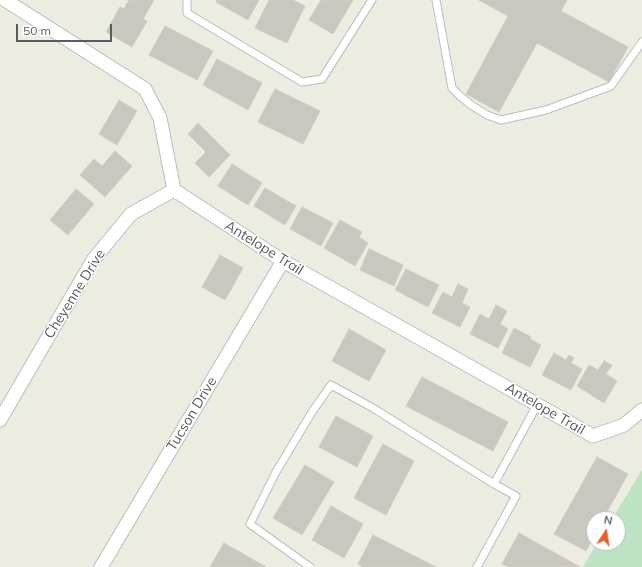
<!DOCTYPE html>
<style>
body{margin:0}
#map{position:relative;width:642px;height:567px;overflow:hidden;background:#ecece0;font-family:Mulish,sans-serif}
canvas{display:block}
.north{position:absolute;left:586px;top:511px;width:40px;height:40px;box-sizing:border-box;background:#fff;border:1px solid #bdbdc0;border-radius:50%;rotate:12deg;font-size:11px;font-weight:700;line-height:16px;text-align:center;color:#595b61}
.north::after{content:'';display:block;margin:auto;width:14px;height:18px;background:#e65e2c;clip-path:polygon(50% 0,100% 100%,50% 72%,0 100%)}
.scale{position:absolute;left:16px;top:24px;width:96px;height:18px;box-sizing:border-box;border:2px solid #595b61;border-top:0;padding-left:5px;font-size:12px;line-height:14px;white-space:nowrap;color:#595b61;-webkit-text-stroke:3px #fff;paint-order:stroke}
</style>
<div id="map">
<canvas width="642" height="567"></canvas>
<div class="north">N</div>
<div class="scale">50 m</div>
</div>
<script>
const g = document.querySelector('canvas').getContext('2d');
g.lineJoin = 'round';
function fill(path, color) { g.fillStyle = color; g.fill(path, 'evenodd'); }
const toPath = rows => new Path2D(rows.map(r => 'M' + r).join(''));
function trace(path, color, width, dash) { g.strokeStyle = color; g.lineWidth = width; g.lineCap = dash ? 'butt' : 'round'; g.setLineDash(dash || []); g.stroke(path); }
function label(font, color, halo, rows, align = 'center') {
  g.font = font + ' Mulish,sans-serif'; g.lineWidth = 3; g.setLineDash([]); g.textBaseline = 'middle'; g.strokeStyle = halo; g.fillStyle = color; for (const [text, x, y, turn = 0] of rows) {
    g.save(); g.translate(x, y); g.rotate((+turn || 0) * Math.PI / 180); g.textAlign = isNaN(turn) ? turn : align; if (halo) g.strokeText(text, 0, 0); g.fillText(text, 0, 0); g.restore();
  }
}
fill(toPath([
 [642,470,642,567,583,567,597,543,618,543,618,519,612,519]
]), '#bce4c4');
const building = toPath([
 [129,0,154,0,143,19,147,21,132,47,106,32,120,7,124,9,129,0],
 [217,0,259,0,248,20,216,2,217,0],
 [269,0,293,0,305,6,287,43,255,28,269,0],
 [321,0,353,0,333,34,309,20,321,0],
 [479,0,567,0,561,11,628,47,609,82,537,43,499,112,466,94,508,16,479,0],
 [165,26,213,51,197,80,149,55,165,26],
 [217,59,262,83,248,110,203,85,217,59],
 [275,89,320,111,303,144,258,122,275,89],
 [119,100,137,111,117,145,99,134,119,100],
 [198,123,230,155,209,177,195,163,206,152,188,134,198,123],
 [115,151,132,166,105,197,80,175,94,159,102,166,115,151],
 [232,164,262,183,248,205,218,186,232,164],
 [265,188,296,206,285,225,254,206,265,188],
 [76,189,94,204,68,235,50,220,76,189],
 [302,207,333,223,321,246,290,229,302,207],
 [340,220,362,232,359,237,368,243,355,266,324,248,340,220],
 [369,249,403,265,394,286,360,270,369,249],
 [220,255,243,268,225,300,202,287,220,255],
 [406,269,439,285,428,307,395,290,406,269],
 [458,284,468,289,462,303,470,307,460,327,432,313,443,292,452,297,458,284],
 [496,305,507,311,500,324,508,329,498,348,470,334,480,314,489,319,496,305],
 [514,328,531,337,530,339,541,345,530,367,502,353,514,328],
 [349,329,386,350,369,381,332,361,349,329],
 [554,353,566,360,569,355,574,358,571,363,582,369,571,390,542,375,554,353],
 [604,361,612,365,606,374,617,381,604,403,577,386,589,365,598,370,604,361],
 [422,377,508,422,493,451,406,406,422,377],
 [336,416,373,436,357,467,319,447,336,416],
 [383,444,414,461,386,515,354,498,383,444],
 [597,457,628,474,603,519,594,519,594,536,586,551,554,534,597,457],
 [305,465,334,482,302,535,273,518,305,465],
 [331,506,363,524,344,558,312,540,331,506],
 [519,533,580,567,508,567,502,564,519,533],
 [373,535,436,567,363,567,358,564,373,535],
 [224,543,266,567,210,567,224,543]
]);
fill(building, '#c9c8c0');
trace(building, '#d0cebf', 1);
const service = toPath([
 [187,0,187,13,302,82,322,79,372,0],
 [436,0,452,88,460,96,471,105,487,115,501,120,546,110,611,86,642,42],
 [494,484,537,405],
 [310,567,250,524,276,472,312,412,331,385,373,408,494,484,516,496,477,567]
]);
const minor = toPath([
 [5,0,145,89,160,118,174,190,283,261,593,436,624,425,642,410],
 [0,420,93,260,131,214,174,190],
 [101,567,283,261]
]);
trace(service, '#bbbcc2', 9);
trace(minor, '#bbbcc2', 15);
trace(service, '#fff', 7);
trace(minor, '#fff', 13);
label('14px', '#595b61', '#fff', [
 ["Antelope Trail",264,248,32],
 ["Cheyenne Drive",75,294,-58],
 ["Antelope Trail",545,409,30],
 ["Tucson Drive",192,414,-59]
]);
</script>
